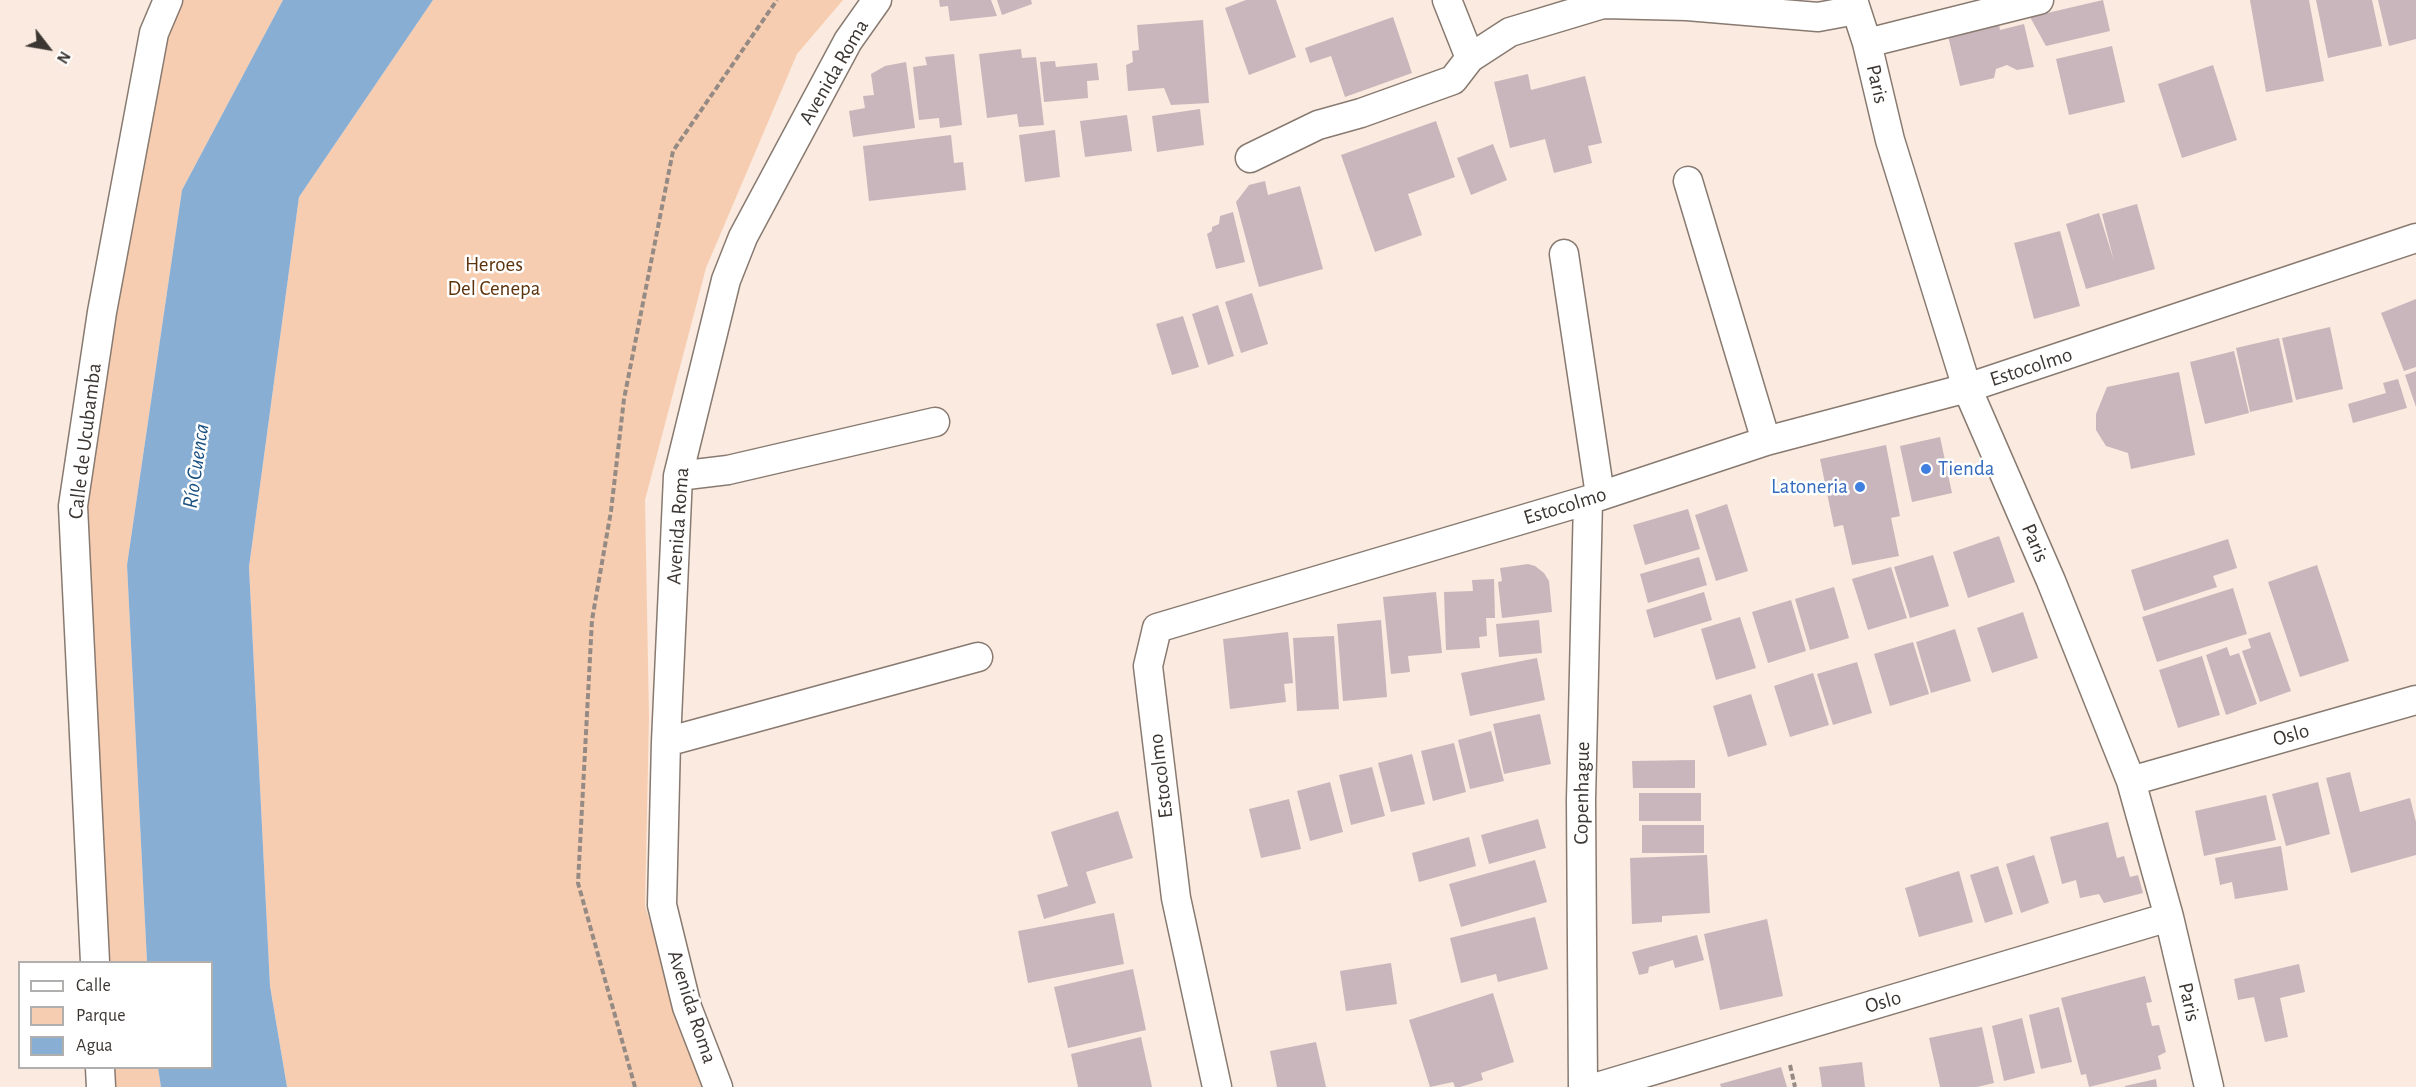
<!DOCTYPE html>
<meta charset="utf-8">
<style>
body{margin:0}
#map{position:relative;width:2416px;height:1087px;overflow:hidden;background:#faeadf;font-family:"Alegreya Sans",sans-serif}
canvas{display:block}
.legend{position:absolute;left:18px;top:961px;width:195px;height:108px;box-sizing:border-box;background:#fff;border:2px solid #b1afad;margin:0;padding:8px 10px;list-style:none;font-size:18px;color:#3c3632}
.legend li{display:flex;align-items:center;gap:12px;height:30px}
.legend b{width:30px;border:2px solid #b1afad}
.north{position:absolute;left:18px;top:18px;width:60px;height:60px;-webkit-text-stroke:4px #fff;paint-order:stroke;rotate:121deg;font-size:16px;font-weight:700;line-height:24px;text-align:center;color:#3c3632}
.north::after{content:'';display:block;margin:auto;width:21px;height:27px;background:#3c3632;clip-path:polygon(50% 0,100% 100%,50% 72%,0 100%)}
</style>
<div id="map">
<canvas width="2416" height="1087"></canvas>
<ul class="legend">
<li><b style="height:8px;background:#fff"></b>Calle</li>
<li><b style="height:16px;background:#f6cdb0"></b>Parque</li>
<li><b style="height:16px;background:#89aed4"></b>Agua</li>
</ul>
<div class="north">N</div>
</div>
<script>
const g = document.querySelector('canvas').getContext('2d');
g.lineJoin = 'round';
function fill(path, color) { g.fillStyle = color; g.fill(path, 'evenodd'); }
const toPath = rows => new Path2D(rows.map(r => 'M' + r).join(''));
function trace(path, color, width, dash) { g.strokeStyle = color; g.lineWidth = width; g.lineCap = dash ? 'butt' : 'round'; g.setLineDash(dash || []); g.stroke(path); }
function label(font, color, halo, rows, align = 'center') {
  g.font = font + ' "Alegreya Sans",sans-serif'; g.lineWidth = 5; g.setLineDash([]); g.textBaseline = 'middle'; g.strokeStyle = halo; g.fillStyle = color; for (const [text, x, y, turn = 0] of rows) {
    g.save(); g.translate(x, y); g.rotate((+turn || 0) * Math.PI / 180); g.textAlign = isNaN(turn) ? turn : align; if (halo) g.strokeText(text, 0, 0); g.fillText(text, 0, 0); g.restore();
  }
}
fill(toPath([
 [168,0,283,0,182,190,127,565,147,962,95,962,73,506],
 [433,0,843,0,797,54,706,268,645,500,649,718,645,906,704,1087,287,1087,270,986,249,567,299,197],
 [100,1068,158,1068,161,1087,101,1087]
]), '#f6cdb0');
fill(toPath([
 [283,0,433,0,299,197,249,567,270,986,287,1087,161,1087,158,1068,212,1068,212,962,147,962,127,565,182,190]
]), '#89aed4');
fill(toPath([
 [939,0,991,0,997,16,950,21,948,6,940,7],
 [997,0,1031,0,1032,4,1002,15],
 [1246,0,1276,0,1296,57,1249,75,1225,8],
 [2103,0,2110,31,2046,46,2030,17],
 [2250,0,2309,0,2324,81,2266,92],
 [2316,0,2372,0,2382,46,2328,58],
 [2378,0,2416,0,2416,39,2389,46],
 [1393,17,1412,73,1345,97,1331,56,1310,63,1305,48],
 [1203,20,1209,103,1171,105,1164,88,1128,91,1126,65,1133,62,1132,51,1139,50,1137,25],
 [1999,24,2000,30,2024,24,2034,67,2017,70,2007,65,1996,69,1994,78,1960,86,1948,36],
 [2112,46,2125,102,2069,115,2056,59],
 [1021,49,1022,58,1036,57,1044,125,1019,127,1017,114,987,118,979,54],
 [954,54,962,125,940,128,939,118,919,120,913,67,927,65,925,57],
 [1055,61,1056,67,1097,63,1099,80,1087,81,1088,98,1044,102,1040,62],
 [906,62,915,128,853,137,849,111,865,108,863,96,874,95,871,74,885,66],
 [2213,65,2237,140,2182,158,2158,84],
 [1528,74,1531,90,1585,76,1602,143,1588,146,1592,163,1554,173,1545,139,1510,148,1494,82],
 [1200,109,1204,145,1157,152,1152,116],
 [1127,115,1132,151,1085,157,1080,121],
 [1436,121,1455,177,1408,194,1422,235,1375,252,1341,155],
 [1055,130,1060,177,1025,182,1019,135],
 [951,135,954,163,963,162,966,190,869,201,863,146],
 [1493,144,1507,180,1471,195,1457,158],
 [1265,181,1268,195,1300,186,1323,269,1259,287,1236,202,1249,185],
 [2137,204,2155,269,2086,289,2066,224,2099,213,2114,261,2102,214],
 [1233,212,1245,262,1216,269,1207,234,1212,231,1212,227,1219,224,1220,216],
 [2060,231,2080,306,2034,319,2014,243],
 [1252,293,1268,344,1241,353,1225,302],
 [2416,299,2416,367,2404,371,2381,313],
 [1218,305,1234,356,1208,365,1192,314],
 [1183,316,1199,367,1172,375,1156,324],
 [2330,327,2343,389,2296,400,2282,338],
 [2279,338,2293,402,2250,412,2236,348],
 [2234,351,2249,413,2205,424,2190,362],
 [2416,371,2416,407,2405,375],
 [2179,372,2195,455,2131,469,2128,453,2106,446,2096,430,2096,414,2107,387],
 [2398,379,2407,408,2353,423,2348,404,2386,393,2383,383],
 [1940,437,1952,493,1912,502,1900,446],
 [1886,445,1900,516,1891,518,1899,556,1852,565,1843,525,1834,527,1820,459],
 [1727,504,1748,571,1716,581,1695,515],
 [1688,509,1700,549,1645,565,1633,525],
 [1999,536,2015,582,1968,598,1953,552],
 [2228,539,2237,568,2213,576,2217,587,2144,611,2131,570],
 [1933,555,1949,606,1910,618,1894,567],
 [1699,557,1707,585,1648,603,1640,574],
 [1528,564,1535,566,1544,573,1549,581,1552,612,1502,618,1498,582,1502,581,1500,568],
 [2317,565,2349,661,2300,677,2268,582],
 [1891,567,1907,618,1868,630,1852,579],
 [1494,579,1495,618,1486,618,1487,636,1479,637,1480,648,1446,650,1444,592,1473,591,1472,580],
 [1834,587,1849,638,1810,650,1795,599],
 [2233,588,2247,634,2157,662,2142,617],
 [1436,592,1442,653,1408,656,1410,672,1391,674,1383,597],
 [1704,592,1712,620,1654,638,1646,610],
 [1791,600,1806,651,1768,663,1752,612],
 [2023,612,2038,658,1992,673,1977,628],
 [1740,617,1756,668,1716,680,1701,629],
 [1381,620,1387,697,1343,701,1337,624],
 [1539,620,1542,653,1499,657,1496,624],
 [1955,629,1971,681,1931,693,1916,642],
 [1288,632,1293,683,1284,684,1286,702,1230,709,1223,639],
 [2270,632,2291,691,2260,702,2242,651,2251,648,2248,639],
 [1334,636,1339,709,1297,711,1293,638],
 [1913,642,1929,694,1890,706,1874,654],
 [2227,647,2230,656,2239,653,2257,704,2226,715,2206,655],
 [2202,656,2220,715,2178,728,2159,670],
 [1537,658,1545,700,1470,716,1461,673],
 [1857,662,1872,713,1833,725,1817,674],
 [1813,673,1829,725,1790,737,1774,686],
 [1751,694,1767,745,1728,757,1713,706],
 [1540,714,1551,764,1504,774,1493,724],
 [1491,731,1504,781,1470,789,1458,740],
 [1454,743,1466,792,1433,801,1421,751],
 [1412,754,1425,804,1391,812,1378,763],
 [1695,760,1695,788,1633,788,1632,761],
 [1372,767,1385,816,1351,825,1339,775],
 [2350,772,2360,812,2410,798,2416,822,2416,855,2351,873,2326,778],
 [1330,782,1343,832,1310,841,1297,791],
 [2318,782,2330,834,2286,846,2272,794],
 [1639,793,1701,793,1701,821,1639,821],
 [2266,795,2276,840,2204,856,2195,811],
 [1289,799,1301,849,1261,858,1249,809],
 [1118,811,1133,858,1086,872,1096,903,1044,919,1037,895,1068,886,1051,832],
 [1538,819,1546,848,1489,864,1481,835],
 [2108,822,2117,858,2124,856,2130,877,2138,875,2143,893,2104,903,2099,894,2080,898,2076,880,2062,884,2050,837],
 [1642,825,1704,825,1704,853,1642,853],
 [1469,837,1476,866,1419,882,1412,853],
 [2281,846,2288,890,2235,899,2232,882,2220,885,2215,858],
 [1707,855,1710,913,1662,916,1662,922,1632,924,1630,858],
 [2034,855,2049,903,2021,913,2006,864],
 [1535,860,1547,902,1461,927,1449,884],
 [1998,866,2013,914,1985,923,1970,875],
 [1959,871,1973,922,1919,937,1905,888],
 [1114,913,1124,964,1028,983,1018,931],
 [1535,917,1548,969,1498,982,1496,974,1461,983,1450,938],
 [1767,919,1783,996,1720,1010,1704,934],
 [1697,935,1704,960,1675,968,1673,960,1649,967,1648,973,1639,975,1632,952],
 [1391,963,1397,1004,1346,1011,1340,971],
 [2299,964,2305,992,2280,998,2288,1037,2265,1042,2254,997,2238,1000,2234,979],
 [1133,969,1146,1030,1068,1048,1054,987],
 [2145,976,2152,1002,2146,1003,2152,1026,2159,1025,2166,1052,2158,1056,2161,1069,2089,1087,2086,1074,2081,1075,2061,998],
 [1493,993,1514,1062,1481,1073,1483,1080,1460,1087,1455,1087,1453,1082,1430,1087,1409,1020],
 [2059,1007,2072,1062,2041,1069,2029,1015],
 [2022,1018,2035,1073,2004,1081,1992,1026],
 [1982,1027,1994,1083,1977,1087,1940,1087,1929,1038],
 [1141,1037,1152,1087,1078,1087,1071,1054],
 [1316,1042,1326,1087,1277,1087,1270,1051],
 [1862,1062,1865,1087,1822,1087,1819,1067],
 [1781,1067,1787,1087,1721,1087,1720,1084],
 [2156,1079,2157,1087,2125,1087,2125,1086]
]), '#c8b6bc');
const street = toPath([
 [1447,0,1470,58],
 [1853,0,1867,43,1890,140,1967,388,2051,581,2131,781,2169,917,2209,1087],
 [1867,43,2039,0],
 [1250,158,1318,125,1361,113,1453,80,1470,58,1510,32,1603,4,1687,6,1818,17,1856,10],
 [1688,181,1766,441],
 [1564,254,1600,495],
 [678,476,728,470,935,422],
 [666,742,978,657],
 [2131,781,2416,700],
 [95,962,73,506,102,312,154,33,168,0],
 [100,1068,101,1087],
 [718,1087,687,1007,662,905,666,742,678,476,726,280,743,237,848,41,877,0],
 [1217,1087,1176,898,1148,666,1157,628,1588,500,1766,441,1967,388,2416,238],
 [1583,1087,1581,800,1588,500],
 [1597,1087,2169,917]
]);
trace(street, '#887a70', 31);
trace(toPath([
 [1790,1065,1795,1087],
 [635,1087,578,883,592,620,611,511,624,399,673,151,777,0]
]), '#968b84', 4, [6, 3]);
trace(street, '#fff', 28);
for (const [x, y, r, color] of [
 [1926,469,6,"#3f7fe0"],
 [1860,487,6,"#3f7fe0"]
]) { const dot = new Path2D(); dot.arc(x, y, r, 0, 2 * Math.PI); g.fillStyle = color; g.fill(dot); trace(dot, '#fff', 2); }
label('21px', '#3c3632', '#fff', [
 ["Avenida Roma",834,72,-60],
 ["Paris",1877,84,77],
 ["Estocolmo",2031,367,-18],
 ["Calle de Ucubamba",85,441,-83],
 ["Estocolmo",1565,506,-17],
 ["Avenida Roma",678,526,-86],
 ["Paris",2035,543,67],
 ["Oslo",2291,735,-16],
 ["Estocolmo",1161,776,-97],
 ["Copenhague",1582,793,-89],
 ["Oslo",1883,1002,-16],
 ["Paris",2189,1002,77],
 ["Avenida Roma",692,1007,72]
]);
label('21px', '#5d330e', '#fff', [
 ["Heroes",494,265],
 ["Del Cenepa",494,289]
]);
label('21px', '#366cbe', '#fff', [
 ["Tienda",1938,469],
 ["Latoneria",1848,487,"right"]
], 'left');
label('italic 22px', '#1b5181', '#fff', [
 ["Río Cuenca",196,466,-82]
]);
</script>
